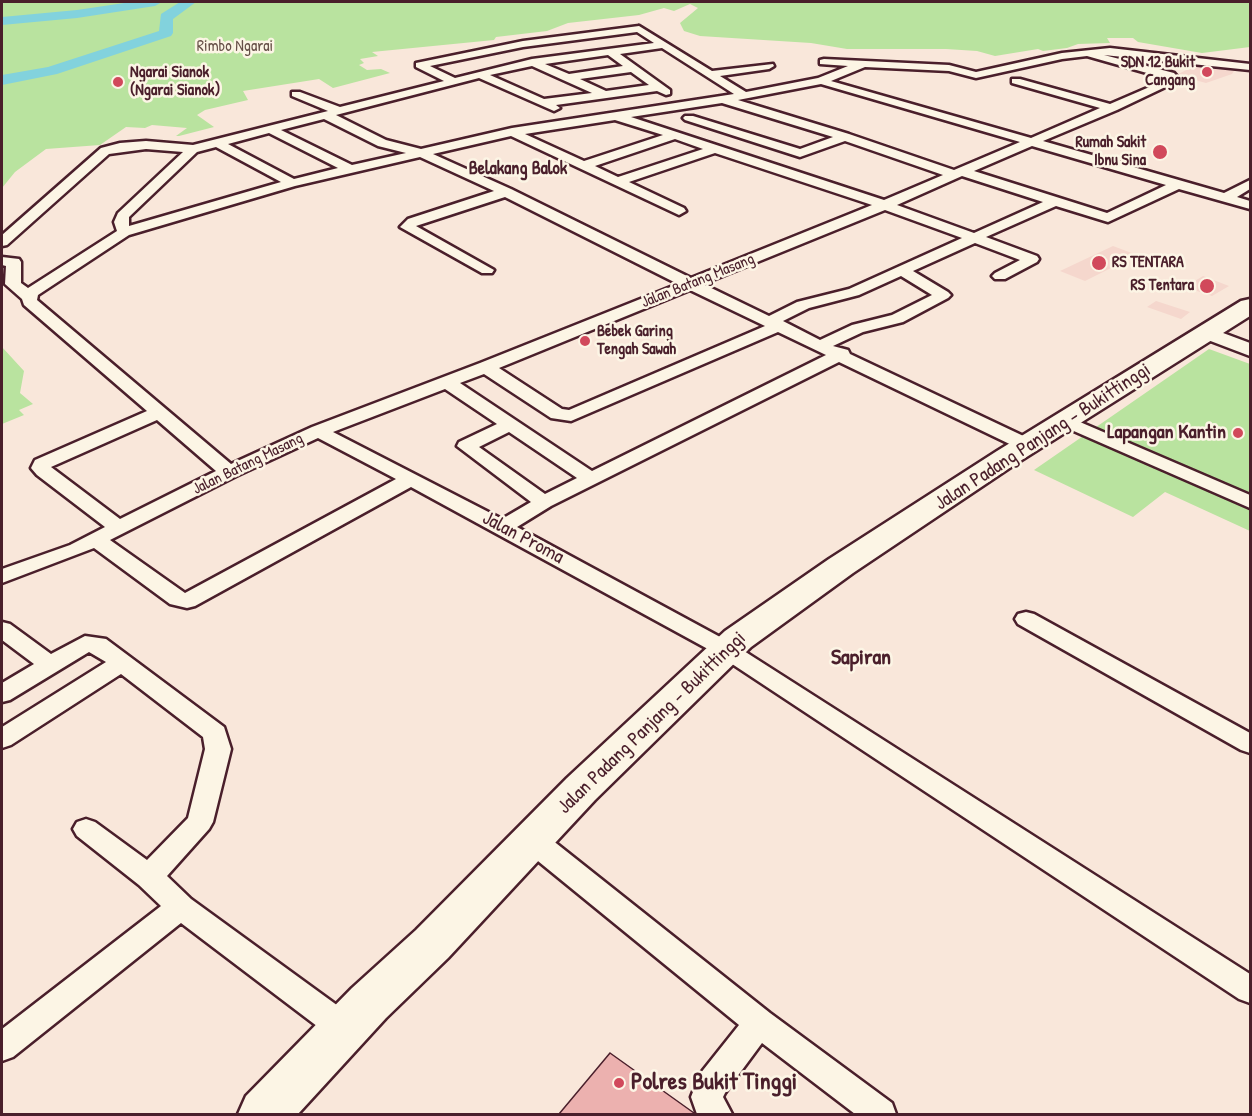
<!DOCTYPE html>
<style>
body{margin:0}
#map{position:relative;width:1252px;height:1116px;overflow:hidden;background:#f9e7da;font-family:"Patrick Hand",sans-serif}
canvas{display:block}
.frame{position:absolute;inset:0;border:3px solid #4a1f2b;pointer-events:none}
</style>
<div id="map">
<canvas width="1252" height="1116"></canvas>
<div class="frame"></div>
</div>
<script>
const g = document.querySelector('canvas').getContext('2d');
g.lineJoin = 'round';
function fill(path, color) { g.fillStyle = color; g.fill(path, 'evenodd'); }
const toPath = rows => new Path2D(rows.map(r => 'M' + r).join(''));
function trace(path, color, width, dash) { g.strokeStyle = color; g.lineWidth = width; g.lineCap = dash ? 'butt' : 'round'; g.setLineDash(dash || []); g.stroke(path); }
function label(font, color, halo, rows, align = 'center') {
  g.font = font + ' "Patrick Hand",sans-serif'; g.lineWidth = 5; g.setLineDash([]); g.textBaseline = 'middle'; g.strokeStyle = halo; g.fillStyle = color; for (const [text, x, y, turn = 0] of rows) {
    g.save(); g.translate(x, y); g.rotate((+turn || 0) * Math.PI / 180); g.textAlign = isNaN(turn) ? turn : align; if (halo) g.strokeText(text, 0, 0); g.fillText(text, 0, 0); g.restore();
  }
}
fill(toPath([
 [1201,63,1234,71,1232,74,1206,83,1176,75],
 [1113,246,1137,255,1085,281,1060,271],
 [1203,276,1229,286,1212,296,1185,287],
 [1156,301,1190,312,1181,319,1147,307]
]), '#f5d7cd');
fill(toPath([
 [2,2,1250,2,1250,47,1202,53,1138,42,1133,38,1107,38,1110,43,1078,44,1067,48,1043,51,1038,49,995,56,977,51,946,49,847,49,811,43,700,36,684,31,680,23,698,8,690,4,674,11,664,8,639,15,568,23,547,31,496,37,494,40,372,52,378,56,360,59,364,63,359,65,367,70,381,69,390,73,333,88,319,79,243,91,248,100,205,110,197,115,214,127,179,136,176,136,187,128,152,125,145,128,126,127,100,145,46,149,15,172,2,188],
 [2,347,24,371,20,393,33,404,19,410,24,415,2,424],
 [1209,349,1250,364,1250,531,1165,492,1133,517,1034,470]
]), '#b9e39f');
fill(toPath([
 [131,2,162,2,155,6,77,18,2,25,2,17,77,10,131,2],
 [180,2,196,2,173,19,173,33,171,36,57,74,2,85,2,75,48,67,159,31,161,14,180,2]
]), '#82d2dd');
const building = toPath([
 [610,1053,694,1113,695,1114,559,1114,610,1053]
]);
fill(building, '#ecb1af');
trace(building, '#4a1f2b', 1.5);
const minor = toPath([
 [639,26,712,71,773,64,774,66,769,69,720,76,746,92,818,78,848,66,820,64,820,60,824,59,949,65,976,72,1062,53,1110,48,1250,64,1250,70,1104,55,1174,73,1180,80,1117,110,1043,141,1224,193,1250,180,1250,189,1237,197,1250,201,1250,209,1179,189,1108,222,1056,206,986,237,1037,256,1039,259,1037,262,1005,279,995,279,992,276,995,273,1020,260,975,243,913,271,948,292,951,295,948,298,903,322,863,332,833,346,848,350,850,354,1034,441,1036,445,1034,449,1020,449,839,362,551,506,517,527,733,644,1250,974,1250,1003,1239,999,717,654,411,487,195,606,187,608,170,604,94,548,2,583,2,569,70,545,105,527,37,475,31,468,35,460,147,411,24,305,22,299,5,284,6,266,2,265,2,257,19,259,21,262,21,283,28,288,117,231,114,222,118,213,183,152,146,149,109,154,7,245,2,246,2,235,101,148,120,143,146,141,193,145,328,111,292,96,292,92,300,92,340,107,444,81,416,67,416,63,523,41,639,26],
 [637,32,654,43,532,59,455,78,430,66,523,47,637,32],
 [662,48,734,94,512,128,421,149,386,140,336,115,479,78,554,111,560,108,556,105,657,91,666,95,670,94,670,90,620,54,662,48],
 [608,55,623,66,569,74,545,64,608,55],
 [1087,56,1168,79,1110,104,1020,79,1012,79,1012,83,1100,108,1031,138,831,81,865,67,949,71,976,78,1062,59,1087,56],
 [532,66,563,80,592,93,544,99,490,75,532,66],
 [631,72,649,85,606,91,580,79,631,72],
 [821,84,1020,142,954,170,849,134,738,100,821,84],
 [722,103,833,137,800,149,693,116,685,116,683,118,685,120,800,157,845,141,943,175,884,200,631,117,722,103],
 [324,119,378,146,406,153,352,165,281,130,324,119],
 [615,120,663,135,584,161,525,134,615,120],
 [269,133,338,168,294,179,228,144,269,133],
 [511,136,679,215,686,211,684,208,629,182,715,153,872,205,691,278,511,189,433,154,511,136],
 [675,139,703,149,618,177,595,166,675,139],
 [1032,146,1166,185,1107,213,974,171,1032,146],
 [216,147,281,182,129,226,129,217,197,152,216,147],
 [420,157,494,191,408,219,400,227,482,273,492,273,494,270,416,226,505,197,678,284,480,363,312,427,231,464,37,300,38,295,129,235,295,186,420,157],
 [962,176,1043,202,974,233,897,205,962,176],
 [885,210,962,238,849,289,797,302,769,316,703,284,885,210],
 [901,276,932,295,892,315,852,325,820,340,783,321,809,308,859,295,901,276],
 [690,290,765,326,569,410,562,409,499,368,690,290],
 [778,332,826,355,592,471,460,383,484,374,551,418,571,421,778,332],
 [445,389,497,424,459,442,457,446,531,502,502,519,333,432,445,389],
 [157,420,216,471,120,519,51,467,157,420],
 [509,432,577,478,545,494,479,447,509,432],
 [318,438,396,479,185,593,110,540,236,476,318,438],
 [1066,416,1250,495,1250,508,1060,425,1057,421,1060,417,1066,416],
 [1026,612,1034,614,1250,733,1250,753,1241,750,1018,624,1015,619,1018,614,1026,612],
 [2,622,10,624,51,654,85,636,106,639,224,727,231,749,213,822,209,829,167,876,191,899,356,1019,360,1029,356,1039,345,1043,334,1039,181,923,13,1057,2,1061,2,1029,161,906,139,885,77,836,73,829,77,822,86,819,95,822,147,860,188,818,205,749,203,737,121,674,11,745,2,748,2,727,106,662,89,652,10,700,2,702,2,683,34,664,2,640,2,622],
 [532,829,542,832,770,1013,892,1103,896,1114,855,1114,762,1043,725,1093,723,1097,732,1114,697,1114,691,1097,700,1074,739,1025,522,848,519,840,522,832,532,829]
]);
const tertiary = toPath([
 [1207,327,1250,343,1250,356,1200,337,1197,333,1200,329,1207,327]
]);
const trunk = toPath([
 [1250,299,1250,316,1017,463,853,573,751,647,595,800,448,958,386,1018,298,1114,238,1114,246,1096,352,988,416,930,567,778,725,631,829,559,997,451,1241,301,1250,299]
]);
trace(minor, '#4a1f2b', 5);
trace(tertiary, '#4a1f2b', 5);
trace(trunk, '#4a1f2b', 5);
fill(minor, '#fcf5e5');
fill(tertiary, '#fcf5e5');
fill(trunk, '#fcf5e5');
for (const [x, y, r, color] of [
 [1207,72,6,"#d1495b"],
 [118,82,6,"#d1495b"],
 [1160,152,8,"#d1495b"],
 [1099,263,8,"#d1495b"],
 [1207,286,8,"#d1495b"],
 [585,341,6,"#d1495b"],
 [1238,433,6,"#d1495b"],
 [619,1083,6,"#d1495b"]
]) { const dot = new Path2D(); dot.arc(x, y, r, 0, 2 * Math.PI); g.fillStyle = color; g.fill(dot); trace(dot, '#fcf5e5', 2); }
label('16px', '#665048', '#fcf5e5', [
 ["Rimbo Ngarai",235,47]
]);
label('bold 16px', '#4a1f2b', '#fcf5e5', [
 ["SDN 12 Bukit",1195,63],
 ["Cangang",1195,81],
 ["Ngarai Sianok",130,73,"left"],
 ["(Ngarai Sianok)",130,91,"left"],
 ["Rumah Sakit",1146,143],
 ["Ibnu Sina",1146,161],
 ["RS TENTARA",1112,263,"left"],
 ["RS Tentara",1194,286],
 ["Bebek Garing",597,332,"left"],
 ["Tengah Sawah",597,350,"left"]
], 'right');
label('16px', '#4a1f2b', '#fcf5e5', [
 ["Jalan Batang Masang",698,281,-22],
 ["Jalan Batang Masang",248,464,-26]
]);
label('bold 18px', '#4a1f2b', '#fcf5e5', [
 ["Belakang Balok",518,169]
]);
label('bold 20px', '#4a1f2b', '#fcf5e5', [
 ["Lapangan Kantin",1226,433]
], 'right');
label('20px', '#4a1f2b', '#fcf5e5', [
 ["Jalan Padang Panjang - Bukittinggi",1043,437,-33],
 ["Jalan Proma",523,538,28],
 ["Jalan Padang Panjang - Bukittinggi",652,723,-44]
]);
label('bold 22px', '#4a1f2b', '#fcf5e5', [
 ["Sapiran",861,658]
]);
label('bold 24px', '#4a1f2b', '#fcf5e5', [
 ["Polres Bukit Tinggi",631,1083]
], 'left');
</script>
